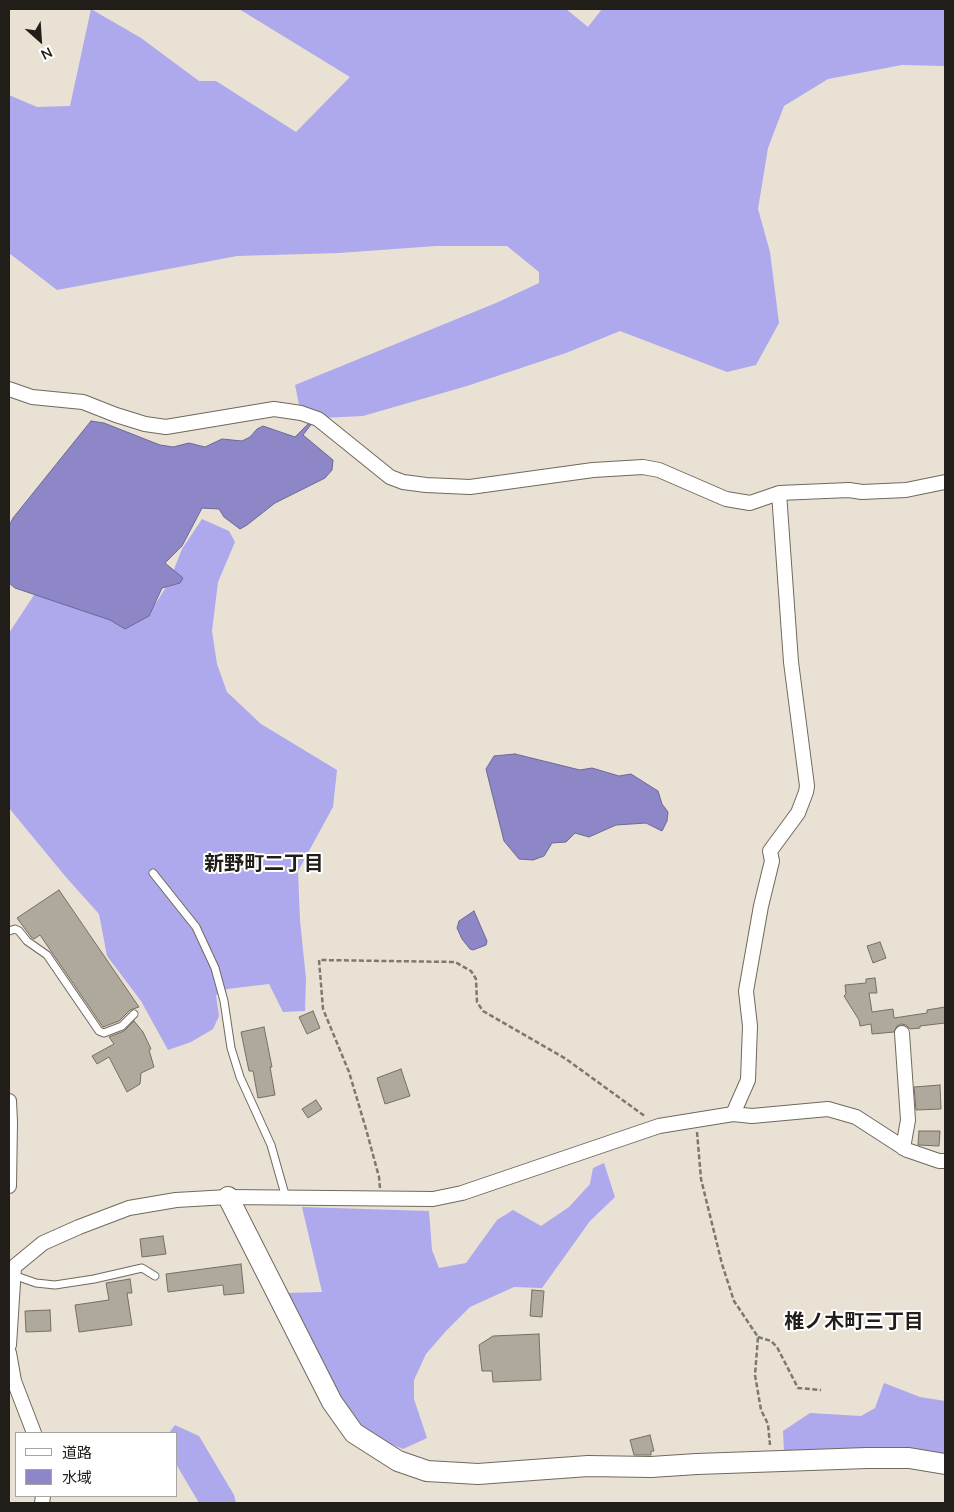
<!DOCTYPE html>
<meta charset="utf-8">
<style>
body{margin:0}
#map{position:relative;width:954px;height:1512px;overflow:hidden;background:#e9e1d4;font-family:Mulish,"Noto Sans JP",sans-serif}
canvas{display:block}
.frame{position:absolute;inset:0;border:10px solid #211e19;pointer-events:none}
.legend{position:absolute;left:15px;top:1432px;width:162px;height:65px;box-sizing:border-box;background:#fff;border:1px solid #a6a5a3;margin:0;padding:6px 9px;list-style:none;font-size:15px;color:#211e19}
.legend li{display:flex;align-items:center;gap:10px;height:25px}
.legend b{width:25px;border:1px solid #a6a5a3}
.north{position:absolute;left:15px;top:15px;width:50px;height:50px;-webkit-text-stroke:4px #fff;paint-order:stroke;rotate:154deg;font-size:14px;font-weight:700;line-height:20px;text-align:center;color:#211e19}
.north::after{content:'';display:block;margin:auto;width:18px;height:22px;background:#211e19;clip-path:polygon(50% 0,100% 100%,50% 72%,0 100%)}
</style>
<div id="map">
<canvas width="954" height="1512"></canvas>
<div class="frame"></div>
<ul class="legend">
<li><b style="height:6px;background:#fff"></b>道路</li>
<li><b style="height:14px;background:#8d87c8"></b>水域</li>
</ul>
<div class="north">N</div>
</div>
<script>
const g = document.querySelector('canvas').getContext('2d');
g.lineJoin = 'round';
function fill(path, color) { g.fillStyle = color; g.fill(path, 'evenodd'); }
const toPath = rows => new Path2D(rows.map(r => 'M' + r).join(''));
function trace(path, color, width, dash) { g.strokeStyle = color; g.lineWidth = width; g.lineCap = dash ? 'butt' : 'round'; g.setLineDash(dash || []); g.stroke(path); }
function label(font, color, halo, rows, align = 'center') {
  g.font = font + ' Mulish,"Noto Sans JP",sans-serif'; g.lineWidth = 4; g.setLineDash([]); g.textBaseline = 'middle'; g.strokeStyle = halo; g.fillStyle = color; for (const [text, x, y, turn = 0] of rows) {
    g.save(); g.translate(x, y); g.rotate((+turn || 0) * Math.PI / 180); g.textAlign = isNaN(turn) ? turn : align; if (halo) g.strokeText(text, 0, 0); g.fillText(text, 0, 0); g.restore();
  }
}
fill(toPath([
 [91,9,141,38,199,81,216,81,296,132,350,77,239,9,566,9,588,27,602,9,945,9,945,66,902,65,828,79,784,106,768,148,758,209,770,252,779,323,756,365,727,372,620,331,566,353,467,386,363,416,302,419,295,385,496,303,539,283,539,272,507,246,436,246,339,253,237,256,57,290,9,253,9,95,37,107,70,106],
 [202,519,229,531,235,542,218,582,212,631,217,664,227,692,261,724,337,770,333,807,298,871,300,920,306,979,305,1011,283,1012,269,984,227,989,216,995,219,1016,213,1029,191,1042,168,1050,141,1001,107,956,99,914,65,876,9,808,9,633,38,589,140,607,156,603,168,584,182,549],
 [604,1163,615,1197,590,1221,542,1288,514,1287,470,1307,446,1331,426,1354,414,1380,414,1399,427,1438,403,1449,386,1442,365,1429,348,1412,286,1293,322,1292,302,1207,429,1211,432,1250,439,1268,466,1263,497,1220,513,1210,541,1226,569,1207,590,1184,593,1168],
 [884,1383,920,1397,945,1401,945,1456,784,1453,783,1431,810,1413,861,1416,875,1408],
 [175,1425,199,1436,234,1495,236,1503,199,1503,176,1464,176,1433,169,1433]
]), '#aea8ec');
const water = toPath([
 [91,421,104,423,160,445,173,447,189,443,205,447,222,439,242,441,250,437,257,429,263,426,295,437,311,421,313,422,303,435,333,460,332,470,325,478,275,503,247,525,240,529,224,517,219,509,202,508,182,546,165,563,183,578,180,583,162,588,149,616,125,629,110,620,15,588,9,583,9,526,13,518,91,421],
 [515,754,580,770,592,768,619,776,631,774,658,791,662,804,668,812,667,821,662,831,646,823,616,825,589,837,575,833,566,842,552,843,544,856,533,860,519,859,504,841,486,769,494,756,515,754],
 [474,911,487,941,486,945,473,950,470,949,462,939,457,928,459,921,474,911]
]);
fill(water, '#8d87c8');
trace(water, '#6d6894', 1);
const building = toPath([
 [59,890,139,1007,130,1010,119,1021,103,1027,40,935,34,939,31,937,17,918,59,890],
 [880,942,886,958,873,963,867,946,880,942],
 [875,978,877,993,869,993,872,1012,893,1009,894,1018,927,1013,927,1010,945,1007,945,1023,920,1026,920,1028,910,1029,906,1025,901,1024,897,1026,894,1032,872,1034,871,1024,860,1026,859,1020,844,996,846,994,845,985,866,983,866,979,875,978],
 [313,1011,320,1028,307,1034,299,1017,313,1011],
 [134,1021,143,1032,151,1049,149,1050,154,1067,141,1073,140,1084,127,1092,109,1057,97,1064,92,1056,114,1044,109,1037,124,1031,134,1021],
 [264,1027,272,1067,270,1067,275,1095,258,1098,253,1071,249,1071,241,1032,264,1027],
 [401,1069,410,1096,385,1104,377,1078,401,1069],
 [940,1085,941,1109,916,1110,914,1087,940,1085],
 [316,1100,322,1109,308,1118,302,1109,316,1100],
 [919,1131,940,1131,939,1146,918,1145,919,1131],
 [163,1236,166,1254,142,1257,140,1239,163,1236],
 [241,1264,244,1293,224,1295,223,1285,168,1292,166,1274,241,1264],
 [130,1279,132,1293,127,1293,132,1325,79,1332,75,1305,109,1300,106,1283,130,1279],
 [532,1290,544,1291,542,1317,530,1316,532,1290],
 [50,1310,51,1331,26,1332,25,1311,50,1310],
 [539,1334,541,1380,493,1382,492,1371,482,1371,479,1345,493,1336,539,1334],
 [650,1435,654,1451,651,1451,651,1455,634,1455,630,1440,650,1435]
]);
fill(building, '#afa89c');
trace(building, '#756f63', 1);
const lane = toPath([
 [153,873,196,927,215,968,224,1001,231,1048,240,1077,271,1145,286,1198],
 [9,931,15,929,19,931,27,941,47,955,99,1031,104,1033,122,1026,134,1014],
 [13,1275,36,1283,55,1285,94,1279,142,1268,155,1276]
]);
const street = toPath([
 [9,389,32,397,83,402,116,415,145,424,166,427,274,409,301,413,318,419,390,477,403,482,426,485,470,487,593,470,643,467,659,470,726,499,750,503,779,493,849,490,862,492,906,490,945,482],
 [902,1033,908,1120,903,1148],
 [9,1101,10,1122,9,1186],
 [733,1114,748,1080,750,1026,746,991,761,906,772,861,770,851,798,813,806,792,807,786,791,662,779,493],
 [9,1271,43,1243,79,1227,129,1208,176,1200,228,1197,433,1199,462,1193,659,1126,733,1114,752,1116,828,1109,856,1117,907,1150,939,1161,945,1161],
 [9,1345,14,1267],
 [9,1353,14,1381,34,1433],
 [42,1503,43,1496]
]);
const secondary = toPath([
 [228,1197,332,1402,354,1433,398,1461,427,1471,478,1474,588,1466,651,1467,697,1464,867,1458,909,1458,945,1464]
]);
trace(lane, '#70695d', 9);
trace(street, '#70695d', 16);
trace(secondary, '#70695d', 22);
trace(toPath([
 [697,1132,701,1179,722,1264,734,1301,758,1337,755,1375,761,1410,768,1424,770,1445],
 [380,1188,379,1177,366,1129,349,1072,323,1009,319,960,455,962,471,971,476,979,477,1002,483,1011,566,1059,646,1117],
 [758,1337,771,1341,777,1347,798,1388,821,1390]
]), '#7e7870', 2.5, [5, 2.5]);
trace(lane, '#fff', 7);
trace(street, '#fff', 14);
trace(secondary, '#fff', 20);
label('bold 20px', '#211e19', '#fff', [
 ["新野町二丁目",264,864],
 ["椎ノ木町三丁目",854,1322]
]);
</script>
